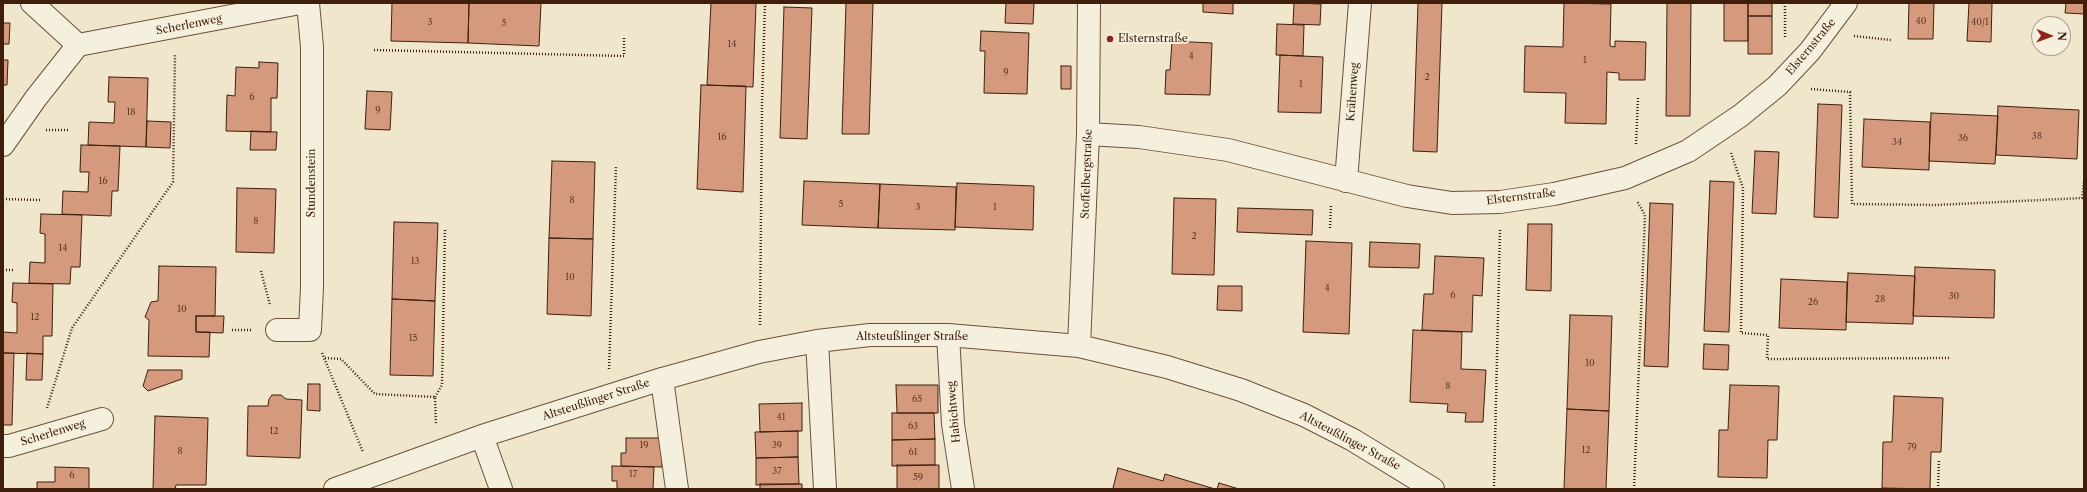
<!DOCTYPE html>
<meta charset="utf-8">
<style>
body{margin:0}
#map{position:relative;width:2087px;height:492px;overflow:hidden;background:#efe6cb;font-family:"Libre Caslon Text",serif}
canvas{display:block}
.frame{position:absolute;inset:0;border:4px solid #3f1f0c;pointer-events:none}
.north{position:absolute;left:2031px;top:16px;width:40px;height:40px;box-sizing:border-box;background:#f5efdd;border:1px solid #ac9c89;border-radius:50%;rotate:91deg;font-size:11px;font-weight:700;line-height:16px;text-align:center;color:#3f1f0c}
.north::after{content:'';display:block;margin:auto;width:14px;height:18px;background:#8f2418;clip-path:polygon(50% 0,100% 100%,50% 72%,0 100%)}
</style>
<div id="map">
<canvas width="2087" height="492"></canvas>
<div class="frame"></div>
<div class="north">N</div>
</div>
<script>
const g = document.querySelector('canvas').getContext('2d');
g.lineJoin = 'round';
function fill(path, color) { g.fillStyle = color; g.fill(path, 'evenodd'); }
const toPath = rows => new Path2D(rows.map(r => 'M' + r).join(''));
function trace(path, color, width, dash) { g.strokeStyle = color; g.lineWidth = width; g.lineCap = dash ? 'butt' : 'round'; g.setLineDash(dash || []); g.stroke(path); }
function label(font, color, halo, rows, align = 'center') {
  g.font = font + ' "Libre Caslon Text",serif'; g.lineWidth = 4; g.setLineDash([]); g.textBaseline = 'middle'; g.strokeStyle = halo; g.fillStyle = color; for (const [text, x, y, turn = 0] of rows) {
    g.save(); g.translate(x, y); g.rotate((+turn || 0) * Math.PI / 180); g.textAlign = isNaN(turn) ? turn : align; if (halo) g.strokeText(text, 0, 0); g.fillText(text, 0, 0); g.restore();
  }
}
const building = toPath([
 [392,3,469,3,468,43,391,41,392,3],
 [469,3,541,3,539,46,468,43,469,3],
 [711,3,756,3,753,87,707,85,711,3],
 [846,3,873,3,869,134,842,134,846,3],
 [1006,3,1034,3,1033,24,1005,23,1006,3],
 [1203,3,1233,3,1233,14,1203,12,1203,3],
 [1294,3,1321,4,1320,25,1293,24,1294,3],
 [1418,3,1442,3,1437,152,1413,151,1418,3],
 [1564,3,1611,4,1610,46,1615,47,1615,41,1646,42,1645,80,1619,80,1619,73,1607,72,1606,124,1565,123,1566,93,1524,92,1525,46,1563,47,1564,3],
 [1667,3,1691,3,1690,116,1666,116,1667,3],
 [1724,3,1748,3,1748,41,1724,41,1724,3],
 [1748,3,1772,3,1772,16,1748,16,1748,3],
 [1909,3,1934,3,1933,39,1908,39,1909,3],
 [1969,3,1992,3,1991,42,1967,41,1969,3],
 [2066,3,2084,3,2084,14,2065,13,2066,3],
 [784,7,812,8,807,139,780,138,784,7],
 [1748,16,1772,16,1772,54,1748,54,1748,16],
 [3,23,10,23,9,44,3,44,3,23],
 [1277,24,1304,25,1303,56,1276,55,1277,24],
 [981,31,1029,33,1027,94,984,93,985,51,980,51,981,31],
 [1172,41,1212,43,1210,95,1165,94,1166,70,1170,70,1172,41],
 [1280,55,1323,57,1321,113,1278,112,1280,55],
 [3,60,8,60,7,85,3,85,3,60],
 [259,62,278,63,277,98,271,98,271,132,226,131,227,95,235,96,236,67,259,68,259,62],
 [1061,66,1071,66,1071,89,1061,89,1061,66],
 [109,77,148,78,146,147,88,145,89,122,114,123,115,102,108,102,109,77],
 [701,85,746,86,743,192,697,189,701,85],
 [367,91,392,92,390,130,365,129,367,91],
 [1818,104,1842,105,1838,218,1814,217,1818,104],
 [1998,106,2079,110,2077,159,1996,155,1998,106],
 [1931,113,1998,116,1995,164,1929,161,1931,113],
 [1864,119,1930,122,1929,170,1862,167,1864,119],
 [147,121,171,122,170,148,146,147,147,121],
 [251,131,277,132,276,150,250,150,251,131],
 [81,145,120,146,118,191,112,191,111,216,62,214,63,191,88,192,89,172,80,172,81,145],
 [1755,151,1779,152,1776,214,1752,213,1755,151],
 [552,161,595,162,593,239,549,238,552,161],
 [804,181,880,184,878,228,802,225,804,181],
 [1710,181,1734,182,1729,332,1704,331,1710,181],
 [957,183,1034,186,1033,230,955,227,957,183],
 [880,184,956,187,955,230,878,228,880,184],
 [237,188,276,189,274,253,236,252,237,188],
 [1174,198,1216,199,1214,275,1172,274,1174,198],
 [1650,203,1673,204,1668,367,1644,366,1650,203],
 [1238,208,1313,210,1312,235,1237,232,1238,208],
 [41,214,82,215,80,267,71,267,70,284,29,283,30,262,45,263,45,234,40,233,41,214],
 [394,222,438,223,435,301,392,299,394,222],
 [1528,224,1552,224,1551,291,1526,290,1528,224],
 [549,238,593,239,591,316,547,314,549,238],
 [1306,241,1352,243,1349,334,1303,332,1306,241],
 [1370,242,1420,244,1419,268,1369,267,1370,242],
 [1435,256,1484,258,1482,296,1473,295,1472,332,1422,330,1424,294,1433,294,1435,256],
 [159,266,216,267,215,316,196,316,196,332,210,332,209,357,148,356,149,320,145,317,151,302,158,301,159,266],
 [1915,267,1995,270,1994,318,1913,316,1915,267],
 [1848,273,1915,276,1913,324,1846,322,1848,273],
 [1781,279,1847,282,1846,330,1779,328,1781,279],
 [13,283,53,284,52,336,43,336,43,354,3,353,3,332,17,333,17,303,12,302,13,283],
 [1218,286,1242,286,1242,311,1217,310,1218,286],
 [392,299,435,301,433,376,390,375,392,299],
 [1570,315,1612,316,1609,411,1567,409,1570,315],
 [196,316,224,316,223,333,196,332,196,316],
 [1413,330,1462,332,1461,369,1486,370,1483,422,1465,422,1466,413,1447,412,1448,404,1410,402,1413,330],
 [1704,344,1729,345,1728,370,1703,369,1704,344],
 [3,353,14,353,12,425,3,425,3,353],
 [27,353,43,354,42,380,26,380,27,353],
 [148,370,182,370,182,379,148,391,143,386,148,370],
 [308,384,320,384,320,411,307,410,308,384],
 [896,385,938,385,938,413,897,413,896,385],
 [1730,385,1779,386,1777,440,1768,440,1767,478,1718,477,1719,430,1728,430,1730,385],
 [272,395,281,395,286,399,302,400,300,458,247,456,248,406,268,406,269,399,272,395],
 [1894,396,1943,398,1941,452,1931,452,1930,489,1882,488,1883,442,1892,442,1894,396],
 [802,403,802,431,760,432,759,404,802,403],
 [1567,409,1609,411,1606,489,1564,489,1567,409],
 [892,413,934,413,935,439,892,440,892,413],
 [155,416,208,418,206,485,176,485,175,489,153,489,155,416],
 [798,431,798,457,756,458,755,432,798,431],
 [626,438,663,438,662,467,621,466,621,453,626,453,626,438],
 [935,439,935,465,892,466,892,440,935,439],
 [798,457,799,484,756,485,756,458,798,457],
 [897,465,939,465,939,489,897,489,897,465],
 [612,466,654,467,653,489,617,489,617,481,612,481,612,466],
 [55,467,89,468,89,489,37,489,37,482,55,482,55,467],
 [1118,468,1163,481,1165,474,1215,489,1118,489,1113,488,1118,468],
 [1219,483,1239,489,1217,489,1219,483],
 [760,484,802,484,802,489,760,489,760,484]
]);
fill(building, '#d59a7e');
trace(building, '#3f1f0c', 1);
const minor = toPath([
 [32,3,78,45],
 [1088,134,1139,137,1228,150,1407,196,1452,203,1500,202,1554,194,1625,178,1688,151,1740,116,1777,86,1810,51,1846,3],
 [3,145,36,98,78,45,300,3],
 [1346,181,1360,3],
 [277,330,310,330,312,287,312,47,308,3],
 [948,335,953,424,963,489],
 [817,341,825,489],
 [1079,346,1088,134,1089,3],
 [662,379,677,489],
 [482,436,501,489],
 [3,446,9,446,102,419],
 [335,489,482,436,662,379,759,352,817,341,870,335,948,335,1079,346,1167,367,1241,390,1304,415,1353,440,1433,489]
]);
trace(minor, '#6b513c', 24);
trace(toPath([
 [1785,3,1785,38],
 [1854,36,1891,40],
 [374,50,624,56,624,38],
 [1811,89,1850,92,1852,204,1937,205,2082,198,2084,182],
 [46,130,70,130],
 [1636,144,1638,97],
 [1731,153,1743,188,1741,333,1768,335,1767,359,1951,358],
 [3,199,40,200],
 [1330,228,1331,204],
 [3,270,15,270],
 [261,271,270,305],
 [760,325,762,104,765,3],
 [232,330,252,330],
 [322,353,363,452],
 [325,358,341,359,375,394,435,397,436,425],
 [609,369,616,166],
 [435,397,442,385,445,228],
 [47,408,72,328,173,182,175,54],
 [1494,486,1500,229],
 [1634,489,1645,215,1637,201],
 [1938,489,1939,459]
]), '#3f1f0c', 2.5, [1, 2]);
trace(minor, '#f5efdd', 22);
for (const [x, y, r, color] of [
 [1110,39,4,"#8f2418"]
]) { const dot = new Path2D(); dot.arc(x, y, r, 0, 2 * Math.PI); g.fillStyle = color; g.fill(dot); trace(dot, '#f5efdd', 1.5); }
label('9px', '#643e28', null, [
 ["40",1921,21],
 ["3",430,22],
 ["40/1",1980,22],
 ["5",504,23],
 ["14",732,44],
 ["4",1191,56],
 ["1",1585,60],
 ["9",1006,72],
 ["2",1427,77],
 ["1",1301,84],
 ["6",252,97],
 ["9",378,110],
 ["18",131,112],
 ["38",2037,136],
 ["16",722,137],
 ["36",1963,138],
 ["34",1897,142],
 ["16",103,181],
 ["8",572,200],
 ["5",841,204],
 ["3",918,207],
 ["1",995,207],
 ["8",256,221],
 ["2",1194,236],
 ["14",63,248],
 ["13",415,261],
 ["10",570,277],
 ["4",1327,288],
 ["6",1453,295],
 ["30",1954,296],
 ["28",1880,299],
 ["26",1813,302],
 ["10",182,309],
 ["12",35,317],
 ["15",413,338],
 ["10",1590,363],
 ["8",1448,386],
 ["65",917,399],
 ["41",781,417],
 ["63",913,426],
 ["12",274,431],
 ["19",644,445],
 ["39",777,445],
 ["79",1912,447],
 ["12",1586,450],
 ["8",180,451],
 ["61",913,452],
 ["37",777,471],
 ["17",633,474],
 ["6",72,475],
 ["59",918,477]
]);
label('11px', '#3f1f0c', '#f5efdd', [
 ["Scherlenweg",189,25,-11],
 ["Elsternstraße",1811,47,-50],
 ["Krähenweg",1353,92,-86],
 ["Stoffelbergstraße",1087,174,-88],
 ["Stundenstein",312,183,-90],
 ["Elsternstraße",1521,197,-7],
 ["Altsteußlinger Straße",912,337],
 ["Altsteußlinger Straße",596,400,-18],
 ["Habichtweg",954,412,-95],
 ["Scherlenweg",53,433,-17],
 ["Altsteußlinger Straße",1350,441,28]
]);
label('11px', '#3f1f0c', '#f5efdd', [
 ["Elsternstraße",1118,39]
], 'left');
</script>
